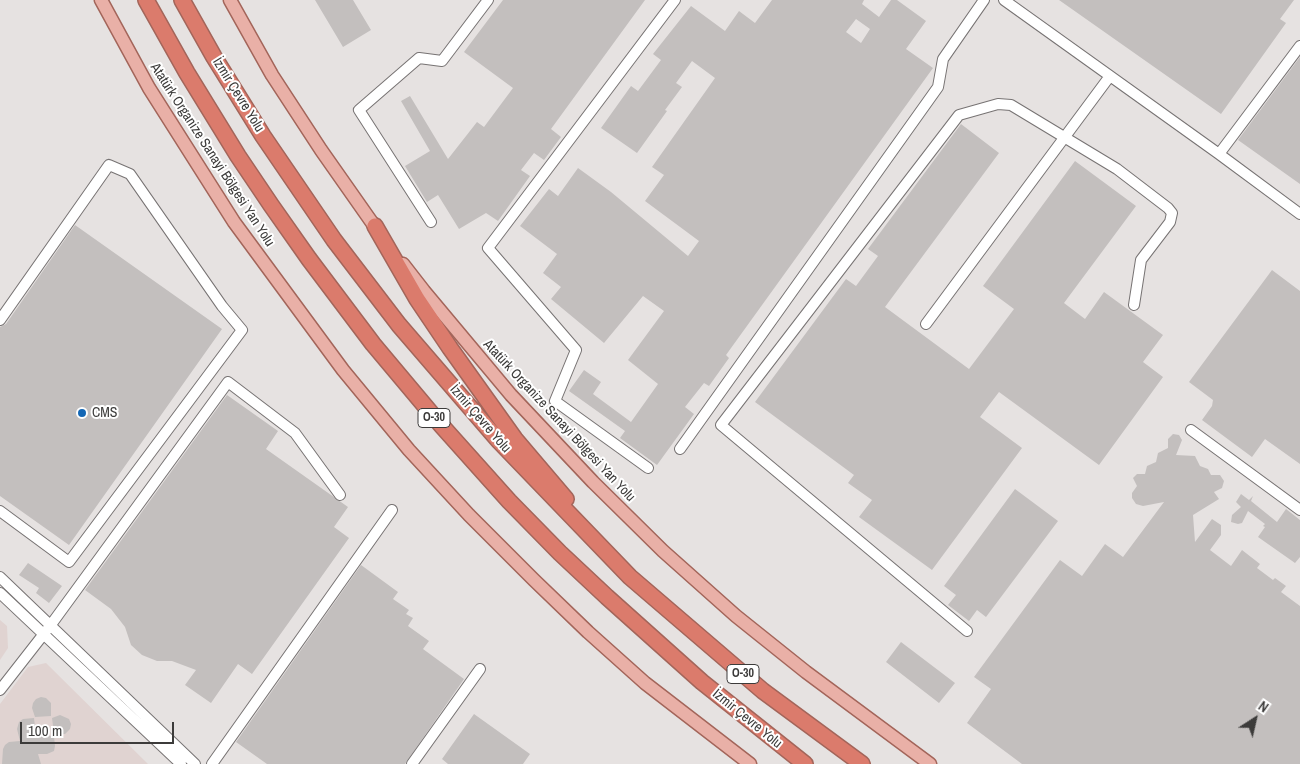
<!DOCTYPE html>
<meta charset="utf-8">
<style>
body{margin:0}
#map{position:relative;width:1300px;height:764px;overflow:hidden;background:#e6e2e1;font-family:"Archivo Narrow",sans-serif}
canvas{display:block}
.north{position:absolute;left:1230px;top:694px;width:50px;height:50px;-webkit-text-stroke:4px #fff;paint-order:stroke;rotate:35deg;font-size:14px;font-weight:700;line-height:20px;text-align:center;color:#3c3b3a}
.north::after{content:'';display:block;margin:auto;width:18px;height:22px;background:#3c3b3a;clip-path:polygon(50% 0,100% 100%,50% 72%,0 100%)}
.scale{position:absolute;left:20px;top:722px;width:154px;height:22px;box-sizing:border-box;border:2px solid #3c3b3a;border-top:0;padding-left:6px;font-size:15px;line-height:18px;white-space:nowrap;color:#3c3b3a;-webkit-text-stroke:4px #fff;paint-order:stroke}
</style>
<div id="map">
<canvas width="1300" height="764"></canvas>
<div class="north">N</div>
<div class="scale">100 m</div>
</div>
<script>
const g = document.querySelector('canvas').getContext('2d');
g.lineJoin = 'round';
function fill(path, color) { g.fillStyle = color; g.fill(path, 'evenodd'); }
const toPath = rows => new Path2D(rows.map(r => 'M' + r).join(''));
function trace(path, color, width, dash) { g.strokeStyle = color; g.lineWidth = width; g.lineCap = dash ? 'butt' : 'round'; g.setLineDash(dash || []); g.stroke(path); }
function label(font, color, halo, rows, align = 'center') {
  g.font = font + ' "Archivo Narrow",sans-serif'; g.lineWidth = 4; g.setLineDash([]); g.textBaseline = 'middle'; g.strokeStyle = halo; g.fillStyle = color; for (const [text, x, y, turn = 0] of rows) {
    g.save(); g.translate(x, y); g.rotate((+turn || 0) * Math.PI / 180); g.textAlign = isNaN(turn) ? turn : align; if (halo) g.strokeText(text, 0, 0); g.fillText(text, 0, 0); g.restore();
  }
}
fill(toPath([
 [0,620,7,626,8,648,0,660],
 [46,663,148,764,0,764,0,704,28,667]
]), '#e0d3d1');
fill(toPath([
 [315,0,353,0,371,30,343,47],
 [503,0,645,0,551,129,561,137,544,160,534,153,521,170,530,176,498,221,486,213,459,229,438,195,427,202,405,166,430,151,401,101,410,96,448,159,477,122,484,127,513,88,464,52],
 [772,0,864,0,862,4,879,17,891,0,897,0,926,21,906,49,933,68,726,355,729,358,709,386,704,383,685,407,694,414,657,465,620,438,625,431,569,391,584,370,601,382,593,394,631,422,658,384,628,360,664,311,643,296,604,343,551,299,561,287,543,273,557,254,520,226,549,189,558,196,578,168,611,192,688,256,699,241,645,201,664,175,652,167,715,78,692,61,676,83,682,87,665,110,667,111,637,153,601,128,631,86,638,91,661,60,653,54,691,6,725,31,739,11,755,23],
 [856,19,870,29,861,43,846,32],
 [1059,0,1294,0,1280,19,1286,23,1221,114],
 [1300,57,1300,184,1238,140],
 [961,124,999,153,885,307,969,369,1014,309,983,286,1075,161,1136,206,1064,303,1085,319,1104,292,1163,335,1143,362,1163,377,1099,465,999,392,980,417,1022,448,932,570,859,517,872,500,848,483,854,475,755,402,846,279,856,286,878,256,868,249],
 [75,225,222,329,69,545,0,496,0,327,6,324],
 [1272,270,1300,291,1300,464,1265,439,1252,457,1202,420,1212,406,1213,400,1189,382],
 [227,395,278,431,266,449,348,507,334,527,349,538,252,674,238,664,211,703,185,685,196,670,172,661,157,661,142,655,131,645,125,627,111,609,85,590],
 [1173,434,1179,435,1182,440,1176,455,1195,456,1200,466,1208,469,1211,475,1220,475,1224,481,1222,488,1214,492,1219,499,1193,515,1195,542,1212,519,1221,525,1221,535,1210,550,1231,566,1242,550,1260,564,1257,568,1273,580,1275,578,1286,586,1281,592,1300,606,1300,764,1022,764,967,723,991,689,974,677,1060,560,1082,576,1105,544,1123,557,1164,502,1143,506,1136,504,1132,498,1132,493,1137,486,1133,478,1137,474,1145,474,1147,466,1156,462,1158,453,1168,448,1168,439],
 [1015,489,1058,521,986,617,977,610,969,621,948,605,956,595,944,586],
 [1241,494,1249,500,1253,496,1251,501,1277,522,1286,509,1300,520,1300,557,1295,563,1258,537,1265,527,1263,526,1265,524,1248,511,1242,523,1238,524,1231,522,1232,515,1241,507,1236,502],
 [28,563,62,586,49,603,36,593,39,588,19,575],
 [361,565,398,592,393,599,409,610,406,614,413,618,408,626,429,641,423,649,464,679,405,764,267,764,236,742],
 [901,642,955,683,939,703,886,662],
 [41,697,46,698,51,703,51,716,35,717,32,708,33,703,36,699],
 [474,714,530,754,523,764,448,764,442,759],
 [60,715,69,719,71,724,70,729,65,734,54,734,52,718],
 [34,718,36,735,54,736,55,746,54,751,47,754,38,754,41,764,2,764,3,749,5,745,9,742,20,741,17,729,19,722,23,719]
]), '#c3bfbe');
const minor = toPath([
 [1004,0,1219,154,1300,214],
 [1219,154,1300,46],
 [431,222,359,110,419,58,442,61,488,0],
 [0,320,109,165,130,174,222,306,242,330,69,562,0,511],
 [926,324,1110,76],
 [1191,430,1300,510],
 [680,449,938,87,943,59,984,0],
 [648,468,555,401,576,350,488,248,675,0],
 [0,577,195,764],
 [0,593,181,764],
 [967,631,721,425,959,115,998,104,1011,105,1117,169,1168,208,1172,213,1170,222,1141,260,1134,305],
 [0,690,50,626,228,382,295,433,340,495],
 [212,764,392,510],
 [412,764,480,669]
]);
const major = toPath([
 [101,0,149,88,234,222,343,370,409,450,469,515,534,580,588,632,645,683,750,764],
 [230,0,272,75,321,150,380,234],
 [403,264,424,291,511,395,593,482,663,551,736,616,806,672,930,764]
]);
const highway = toPath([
 [146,0,187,73,238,156,271,205,309,259,373,344,441,425,509,501,560,553,607,597,702,682,805,764],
 [182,0,214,57,263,136,334,240,399,325,499,441,630,577,763,691,862,764],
 [375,226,417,299,450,348,515,439,566,499]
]);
trace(minor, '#777373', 12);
trace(major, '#a3655a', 15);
trace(highway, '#a3655a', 18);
trace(minor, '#fff', 10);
trace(major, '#e9b0a7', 12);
trace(highway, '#db7b6c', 15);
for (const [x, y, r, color] of [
 [82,413,5,"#1467b5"]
]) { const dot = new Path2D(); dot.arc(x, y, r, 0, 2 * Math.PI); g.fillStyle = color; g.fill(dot); trace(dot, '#fff', 2); }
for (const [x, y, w] of [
 [434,418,32],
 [743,674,32]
]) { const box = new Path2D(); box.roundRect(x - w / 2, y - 9.5, w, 19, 4); g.fillStyle = '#fff'; g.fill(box); trace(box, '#3c3b3a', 1); }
label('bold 12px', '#3c3b3a', null, [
 ["O-30",434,418],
 ["O-30",743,674]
]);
label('14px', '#3c3b3a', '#fff', [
 ["İzmir Çevre Yolu",238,95,58],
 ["Atatürk Organize Sanayi Bölgesi Yan Yolu",212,155,57],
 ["İzmir Çevre Yolu",480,419,49],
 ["Atatürk Organize Sanayi Bölgesi Yan Yolu",559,421,47],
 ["İzmir Çevre Yolu",747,719,39]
]);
label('14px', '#3c3b3a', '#fff', [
 ["CMS",92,413]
], 'left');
</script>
